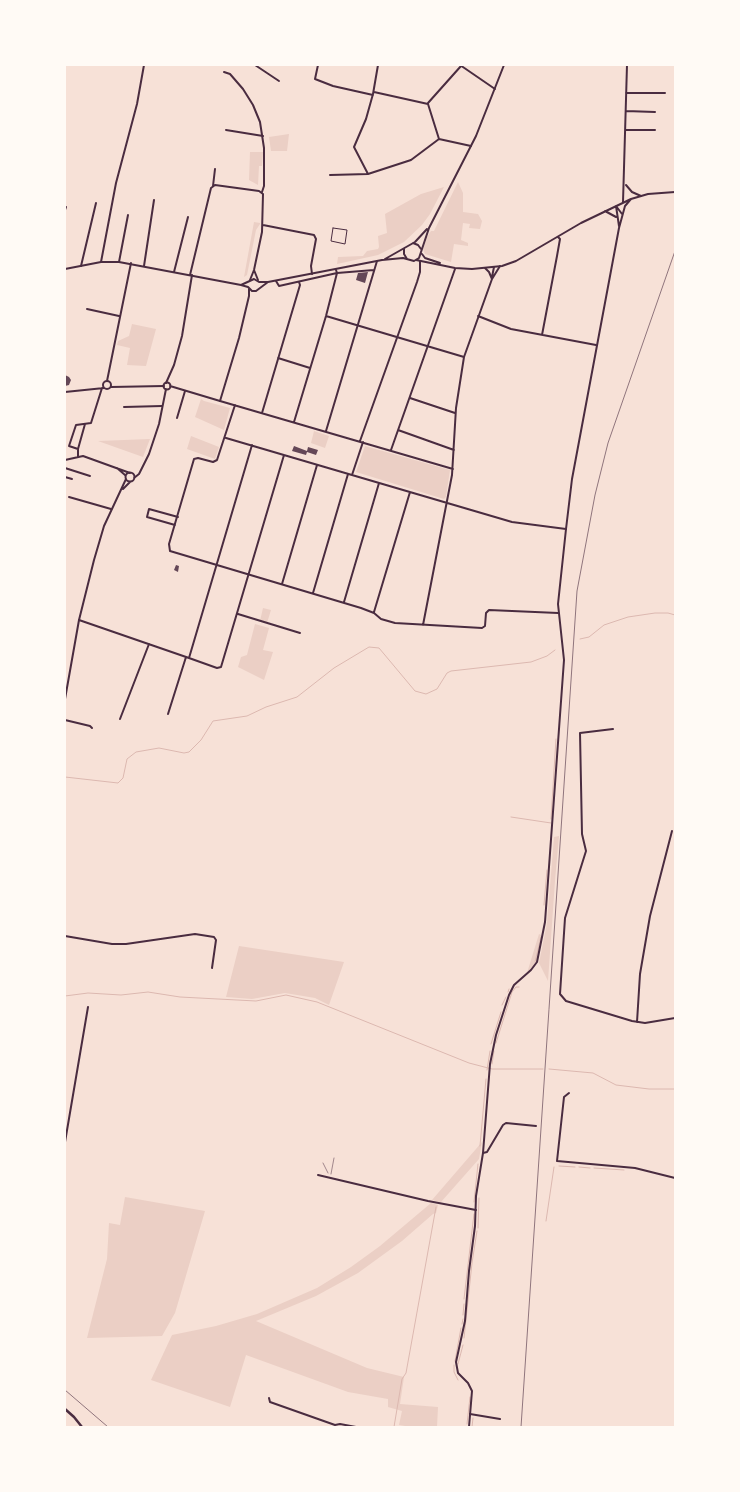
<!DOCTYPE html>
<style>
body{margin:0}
#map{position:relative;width:740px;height:1492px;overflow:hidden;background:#f7e1d7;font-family:Arial,sans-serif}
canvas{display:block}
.frame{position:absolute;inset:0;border:66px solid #fffaf5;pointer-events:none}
</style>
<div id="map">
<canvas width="740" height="1492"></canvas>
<div class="frame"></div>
</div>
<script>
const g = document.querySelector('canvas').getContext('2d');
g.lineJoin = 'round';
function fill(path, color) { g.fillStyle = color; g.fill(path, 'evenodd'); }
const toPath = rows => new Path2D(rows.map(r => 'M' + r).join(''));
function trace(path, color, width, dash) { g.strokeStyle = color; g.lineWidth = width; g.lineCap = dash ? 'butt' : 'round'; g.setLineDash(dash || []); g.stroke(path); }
fill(toPath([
 [289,134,287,151,271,151,269,137],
 [250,152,263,152,262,166,259,166,258,185,249,180],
 [458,182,463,193,463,212,478,214,482,221,480,229,469,228,470,224,463,223,461,240,468,243,468,246,454,244,451,262,425,254,423,249,427,237,431,231,434,231],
 [444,187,430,214,422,225,404,242,378,255,337,264,338,257,363,256,367,251,378,249,379,247,378,236,387,233,385,214,421,194],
 [254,222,260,223,260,224,256,230,247,275,244,277],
 [132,324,156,329,146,366,127,365,130,348,117,345,118,341,129,336],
 [201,399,204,401,230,408,224,430,195,417],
 [314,431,329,436,325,448,311,443],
 [191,436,219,447,215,459,187,449],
 [150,439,143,457,98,441],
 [365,446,450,470,446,497,444,499,356,472],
 [263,608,271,610,267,623,260,621],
 [255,624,269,628,263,650,273,652,264,680,238,667,241,657,247,655],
 [559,836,555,881,548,981,539,963,547,923,554,837],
 [539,934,541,935,537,959,534,965,527,973],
 [239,946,344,962,329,1005,315,998,285,993,252,999,226,997],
 [482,1142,479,1159,441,1202,432,1200],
 [125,1197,205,1211,175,1313,162,1336,87,1338,107,1259,109,1223,120,1225],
 [431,1203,438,1205,436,1213,433,1214,402,1241,358,1273,316,1296,256,1321,367,1368,404,1377,400,1404,438,1407,437,1427,411,1427,399,1425,402,1411,388,1407,388,1399,348,1392,246,1355,230,1407,151,1380,172,1335,216,1326,257,1314,317,1288,351,1267,380,1246]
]), '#ebcfc5');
trace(toPath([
 [580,639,589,637,604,625,628,617,655,613,668,613,675,615],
 [65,777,118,783,123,778,127,759,136,752,159,748,184,753,189,752,201,740,213,721,247,716,266,707,297,697,334,668,369,647,379,648,415,691,426,694,437,689,447,673,451,671,531,662,547,656,555,650],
 [511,817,551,823],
 [551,819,556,739],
 [544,905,547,870],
 [535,962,541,937],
 [508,992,509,989],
 [65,996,88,993,121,995,148,992,180,997,256,1001,286,995,317,1002,469,1063,492,1069,543,1069],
 [502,1005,506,997],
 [496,1043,512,992,516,987,519,987],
 [491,1044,501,1012],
 [492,1064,494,1051],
 [549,1069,593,1073,616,1085,649,1089,675,1089],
 [487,1070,490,1051],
 [480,1146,486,1079],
 [559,1166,575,1167],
 [579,1167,590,1168],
 [594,1168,624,1170],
 [474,1202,478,1164],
 [546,1221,554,1167],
 [478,1228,479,1198],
 [464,1299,474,1214],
 [463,1315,464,1304],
 [462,1324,463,1319],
 [464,1338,472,1263,477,1231],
 [455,1361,461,1328],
 [458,1364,463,1345],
 [454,1365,454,1372,458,1380],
 [467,1424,470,1397],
 [394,1427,402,1379,406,1373,436,1207],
 [472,1427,473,1418]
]), '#dcb8b0', 1);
fill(toPath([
 [368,272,365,283,356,280,358,273],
 [65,375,69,377,71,380,69,385,65,386],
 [294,446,307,451,308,447,318,450,316,455,307,452,306,455,292,451],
 [176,565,179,566,178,572,174,570]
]), '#644757');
trace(toPath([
 [323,1163,328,1173],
 [331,1174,334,1158]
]), '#4a2c40', 0.5);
trace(toPath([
 [333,228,347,230,345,244,331,241,333,228]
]), '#4a2c40', 1);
trace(toPath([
 [255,65,279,81],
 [318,65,315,79,333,86,373,95],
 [378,65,373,94,366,119,354,147,368,174,411,160,439,139,471,146],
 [460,65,495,89],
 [224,72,230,74,243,89,253,105,260,122,264,148,264,186,262,192],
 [374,92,428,104,439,139],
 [626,93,665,93],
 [428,103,461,66],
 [626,111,655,112],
 [226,130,263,136],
 [626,130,655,130],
 [330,175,368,174],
 [626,185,632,192,641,196],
 [213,186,215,169],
 [623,202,627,65],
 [65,210,66,207],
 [263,225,314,235,316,239,311,266,312,274],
 [101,262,116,183,137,104,144,65],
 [119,262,128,215],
 [81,266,96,203],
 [144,266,154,200],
 [485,268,489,272,492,279],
 [254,270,258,280],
 [174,272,188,217],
 [190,275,211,188,215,185,259,191,263,194,262,232,254,270,250,280],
 [492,277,494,267],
 [276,281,279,286,337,273,374,270],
 [87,309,119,316],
 [326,316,464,357],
 [478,316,511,329,596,345],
 [542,335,557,256,560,239,558,237],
 [278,358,310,368],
 '103 385a4 4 0 1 1 8 0a4 4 0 1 1-8 0Z',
 [107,381,131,263],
 [166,383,174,365,182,336,192,275],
 [111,387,164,386],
 [65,392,104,388],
 [410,398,455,413],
 [220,401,453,469],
 [235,405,217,460,213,462,198,458,194,459,169,544,170,551,361,608,374,613,381,619,395,623,482,628,485,626,486,613,489,610,558,613],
 [124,407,162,406],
 [262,413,300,285,299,282],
 [177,418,185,391],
 [294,422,326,316,337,273,336,270],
 [398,430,454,450],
 [326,431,377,261],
 [226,438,512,522,566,529],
 [360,441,417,282,420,272,420,261],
 [78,449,85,424],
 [391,450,455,269],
 [78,457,78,449,69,446,76,425,91,423,102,388],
 [65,460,83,456,130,473],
 [65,468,90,476],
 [117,468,125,475],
 [352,475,363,442],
 [65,477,72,479],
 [69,497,111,509],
 [175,525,147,517,149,509,178,517],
 [282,584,317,465],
 [313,593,348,474],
 [344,602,379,483],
 [374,612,410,492],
 [238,614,300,633],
 [79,620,189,658,217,668,221,667,284,455],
 [423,625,452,475,456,408,464,357,492,279,500,266],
 [189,658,252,445],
 [168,714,186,657],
 [120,719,149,644],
 [65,720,90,726,92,728],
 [613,729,580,733,582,834,586,851,565,918,560,994,566,1001,632,1021,645,1023,675,1018],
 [65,936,112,944,126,944,195,934,214,937,216,940,212,968],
 [637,1022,640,974,650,916,672,831],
 [569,1093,564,1097,557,1161,635,1168,675,1178],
 [65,1142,88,1007],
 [483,1153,487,1152,503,1125,506,1123,536,1126],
 [318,1175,428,1201,476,1210],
 [269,1398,270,1402,335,1425,340,1424,356,1427],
 [470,1414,500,1419]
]), '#4a2c40', 2);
trace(toPath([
 [616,206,619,226],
 [616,206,622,214],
 [605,211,616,217],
 [413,243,418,245,421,249],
 [404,249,404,254,407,259],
 [422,254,425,258,440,263],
 [385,259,415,242,427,229],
 [416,260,455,268,472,269,502,266,516,261,581,223,631,199,648,194,675,192],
 [65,269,101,262,119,262,241,285,248,287,252,291,256,291,268,282],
 [241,285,254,279,259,282,268,282,382,260,403,258,414,261,419,258,429,228,476,136,504,65],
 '163.5 386a3.5 3.5 0 1 1 7 0a3.5 3.5 0 1 1-7 0Z',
 [170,386,220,401,239,338,249,296,249,289],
 '125.5 477a4.5 4.5 0 1 1 9 0a4.5 4.5 0 1 1-9 0Z',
 [134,478,139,474,149,454,159,424,166,389],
 [123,489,130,482],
 [65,699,79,620,94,560,104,526,126,479],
 [469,1427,472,1391,468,1383,458,1373,456,1362,465,1321,469,1271,475,1226,476,1196,483,1153,490,1064,496,1035,509,995,514,985,531,970,537,962,545,922,564,660,558,604,566,529,572,479,619,228,625,206,631,199]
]), '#4a2c40', 2);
trace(toPath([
 [65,1409,74,1417,82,1427]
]), '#4a2c40', 2.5);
trace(toPath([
 [65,1390,108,1427],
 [521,1427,577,591,595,495,608,443,675,251]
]), '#8f747c', 1);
</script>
